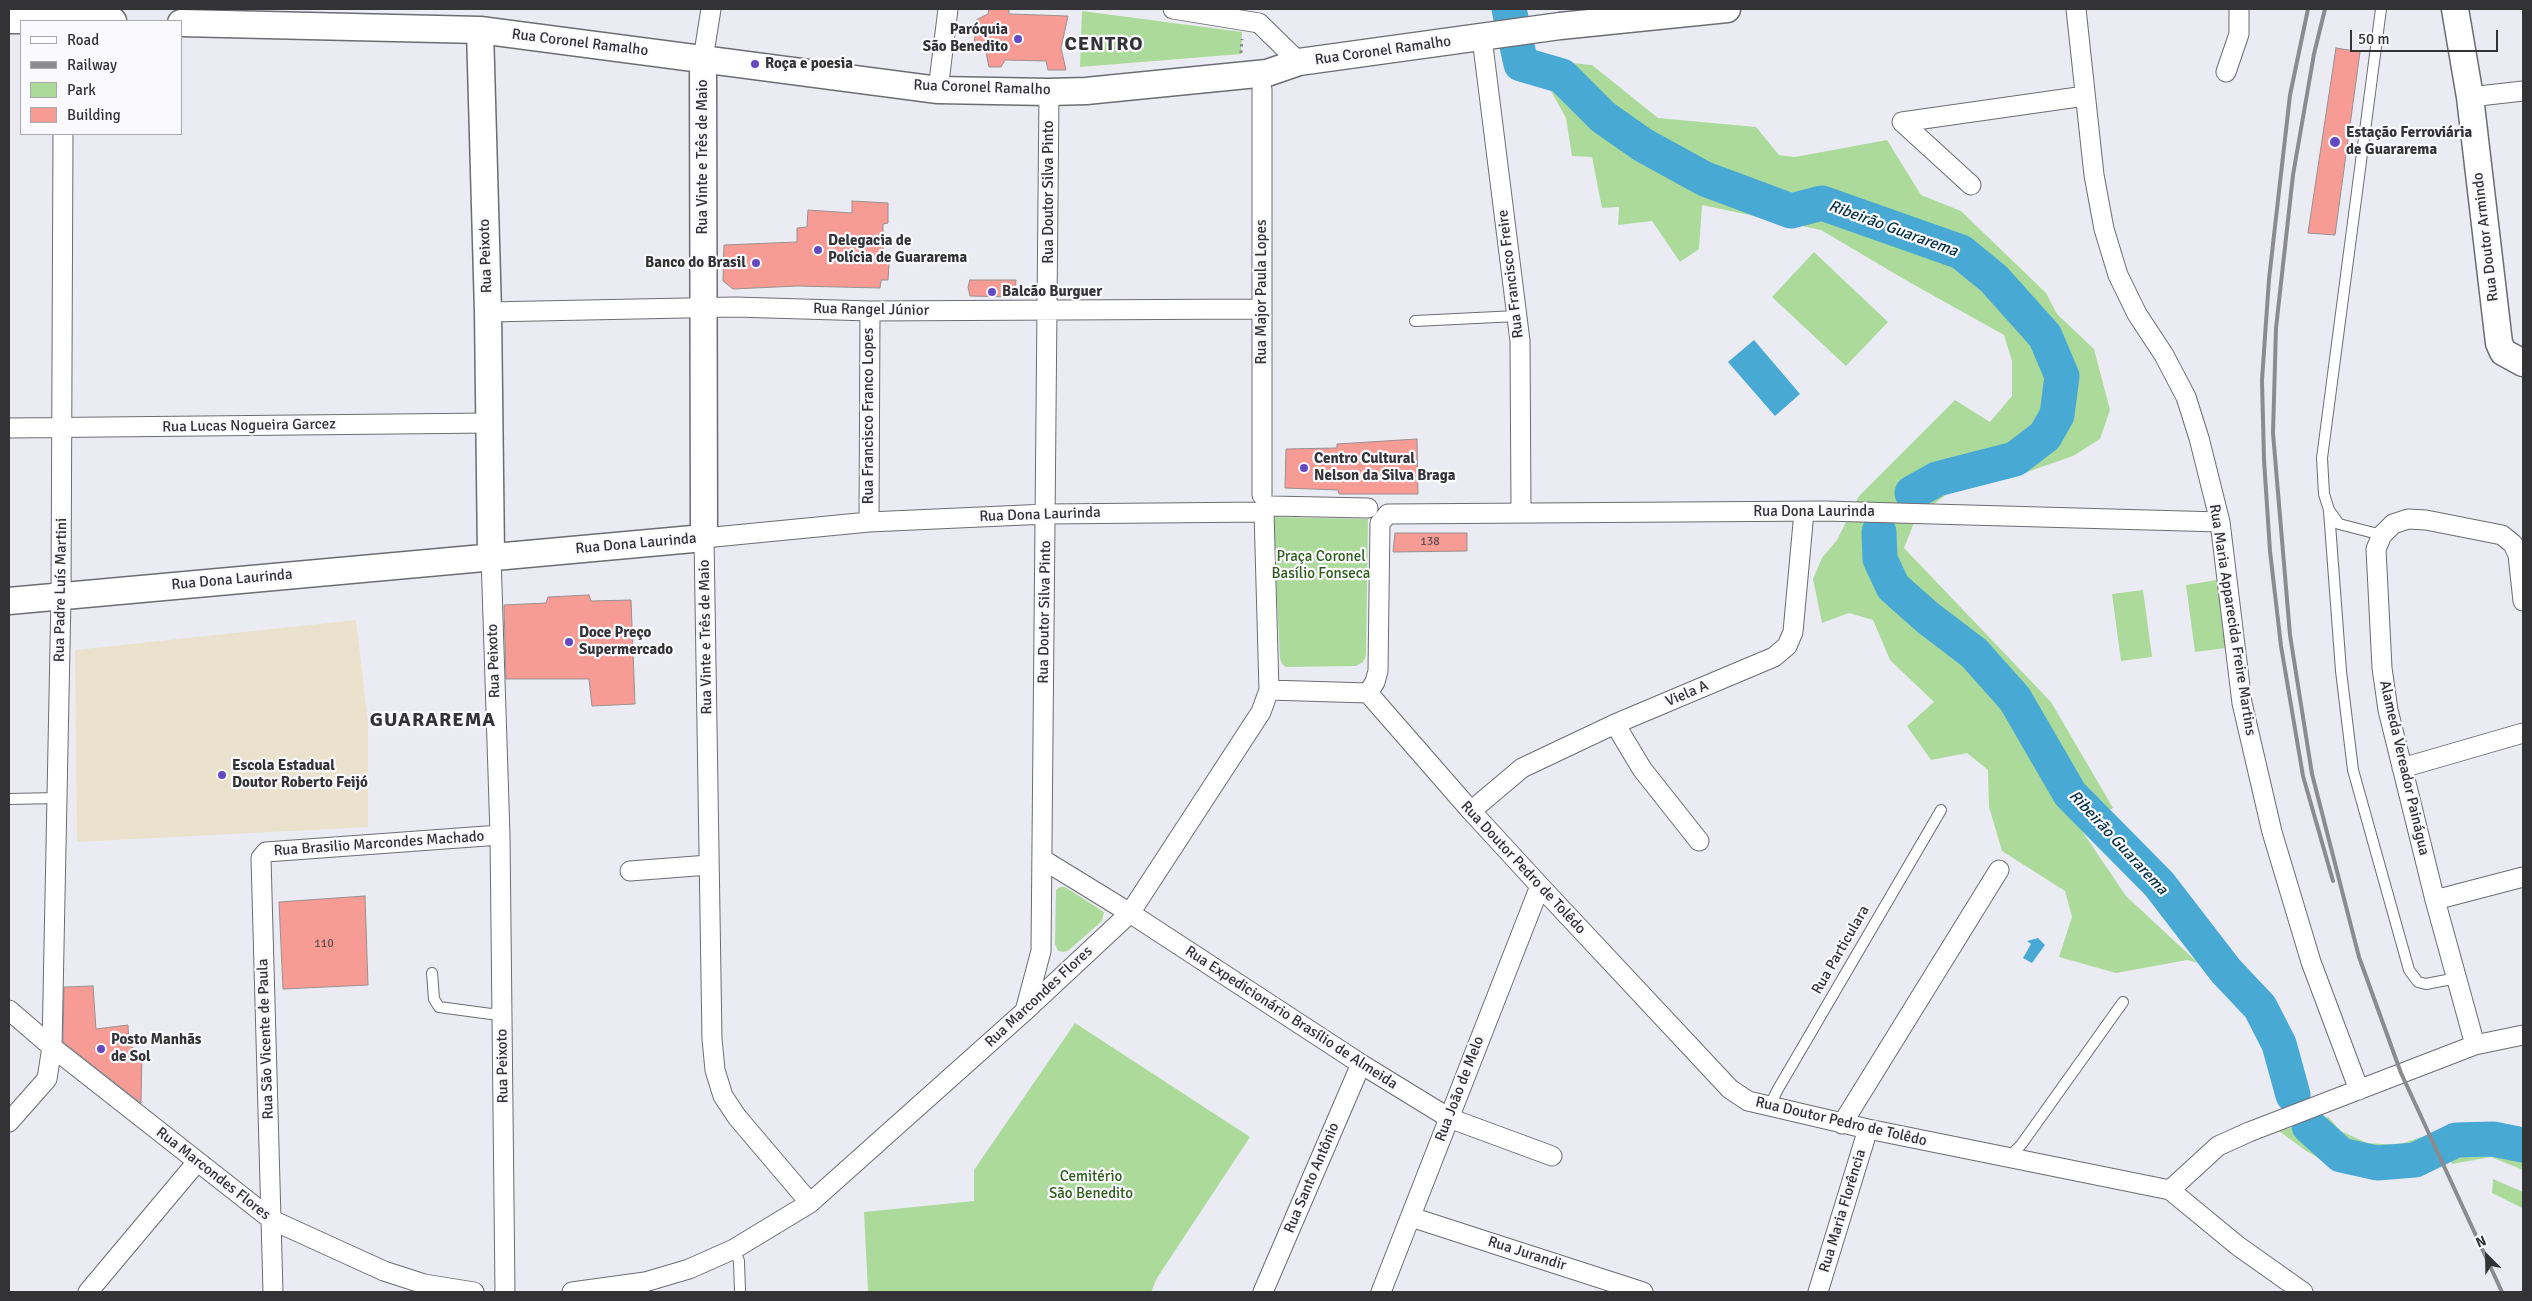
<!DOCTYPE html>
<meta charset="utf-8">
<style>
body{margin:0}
#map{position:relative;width:2532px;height:1301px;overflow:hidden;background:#ebecf3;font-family:Signika,sans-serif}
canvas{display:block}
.frame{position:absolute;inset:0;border:10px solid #333336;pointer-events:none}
.legend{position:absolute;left:20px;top:20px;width:162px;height:115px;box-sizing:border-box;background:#f9f9fe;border:1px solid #aaaaae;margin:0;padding:6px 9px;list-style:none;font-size:15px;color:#333336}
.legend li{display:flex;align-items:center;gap:10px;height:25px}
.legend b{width:25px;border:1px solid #aaaaae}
.north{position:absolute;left:2462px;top:1231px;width:50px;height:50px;-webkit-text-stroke:4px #f9f9fe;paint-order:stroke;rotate:337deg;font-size:14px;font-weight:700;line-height:20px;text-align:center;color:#333336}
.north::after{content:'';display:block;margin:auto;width:18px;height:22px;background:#333336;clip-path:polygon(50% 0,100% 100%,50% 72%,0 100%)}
.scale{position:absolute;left:2350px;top:30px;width:148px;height:22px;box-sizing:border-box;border:2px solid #333336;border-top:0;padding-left:6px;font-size:15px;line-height:18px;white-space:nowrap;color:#333336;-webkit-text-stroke:4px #f9f9fe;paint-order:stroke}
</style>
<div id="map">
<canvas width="2532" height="1301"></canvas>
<div class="frame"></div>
<ul class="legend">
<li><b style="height:6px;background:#fff"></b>Road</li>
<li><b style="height:6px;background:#8b8b90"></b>Railway</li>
<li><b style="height:14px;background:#acda9b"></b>Park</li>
<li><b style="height:14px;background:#f69c95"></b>Building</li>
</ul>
<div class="north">N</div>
<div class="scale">50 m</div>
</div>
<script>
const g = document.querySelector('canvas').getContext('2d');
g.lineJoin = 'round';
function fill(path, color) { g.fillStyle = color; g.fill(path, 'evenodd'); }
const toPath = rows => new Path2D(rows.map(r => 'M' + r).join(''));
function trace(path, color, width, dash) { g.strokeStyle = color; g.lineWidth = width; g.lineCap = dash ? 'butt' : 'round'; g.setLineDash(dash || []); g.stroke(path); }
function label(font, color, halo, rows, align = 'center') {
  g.font = font + ' Signika,sans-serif'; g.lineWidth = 4.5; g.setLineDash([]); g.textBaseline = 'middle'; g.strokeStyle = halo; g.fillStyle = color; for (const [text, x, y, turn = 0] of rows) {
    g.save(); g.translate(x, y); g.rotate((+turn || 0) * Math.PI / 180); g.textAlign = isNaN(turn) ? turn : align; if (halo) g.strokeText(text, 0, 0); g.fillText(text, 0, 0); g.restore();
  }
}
fill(toPath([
 [356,620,368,722,368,827,77,842,75,650]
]), '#ebe2cd');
fill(toPath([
 [1082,11,1242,32,1241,54,1080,67],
 [1571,63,1592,65,1658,118,1756,127,1779,155,1795,157,1887,140,1921,195,1961,211,2046,293,2057,314,2094,349,2110,410,2100,439,2073,456,2027,472,1956,487,1916,518,1904,548,2051,702,2113,808,2078,825,2126,896,2198,963,2187,960,2116,973,2059,957,2072,917,2065,891,2002,851,1989,807,1988,770,1967,753,1931,760,1907,726,1934,702,1890,660,1873,620,1849,613,1822,623,1813,579,1822,558,1837,540,1859,496,1955,400,1990,422,2012,396,2012,361,2004,335,1909,282,1821,230,1702,205,1699,249,1680,262,1652,221,1618,225,1619,207,1602,208,1592,157,1572,156,1566,118,1547,84,1570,73],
 [1814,252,1888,322,1846,366,1772,297],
 [1273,517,1368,519,1366,656,1363,662,1356,666,1286,667,1282,664,1280,658],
 [2217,580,2226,648,2195,652,2186,585],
 [2143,590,2152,657,2121,661,2112,594],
 [1060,887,1065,887,1104,912,1102,921,1069,950,1064,952,1058,951,1055,944,1056,890],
 [1075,1023,1250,1137,1157,1278,1151,1292,868,1292,864,1212,974,1201,974,1170],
 [2328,1117,2341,1131,2367,1143,2398,1145,2421,1137,2436,1168,2402,1176,2360,1176,2331,1165,2306,1151,2279,1131],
 [2481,1128,2523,1137,2523,1170,2491,1157,2452,1164,2437,1131],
 [2493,1179,2523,1192,2523,1213,2522,1208,2492,1193]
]), '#acda9b');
fill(toPath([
 [1754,340,1800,394,1775,416,1728,362],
 [2038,938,2045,945,2032,963,2023,958,2031,944,2027,941]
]), '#48a9d4');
trace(toPath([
 [1509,9,1521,64,1562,76,1603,117,1643,145,1705,179,1791,211,1822,203,1961,252,1994,279,2045,336,2062,376,2057,415,2045,436,2015,459,1937,479,1912,493],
 [1879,532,1880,559,1893,587,1928,618,1974,653,2015,699,2070,794,2159,884,2226,971,2260,1007,2279,1044,2293,1095],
 [2309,1126,2341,1155,2377,1163,2415,1160,2456,1140,2493,1139,2523,1145]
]), '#48a9d4', 35);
const building = toPath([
 [989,9,1009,9,1009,14,1068,16,1061,48,1066,70,1048,70,1046,61,1005,60,1001,67,989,67,986,52,974,47,976,20,988,14,989,9],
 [2336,48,2360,52,2335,235,2308,233,2336,48],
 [852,201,888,203,888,223,883,224,883,261,889,264,888,280,881,280,880,288,797,286,733,289,723,281,724,245,797,242,797,228,807,227,808,210,852,213,852,201],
 [970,280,1016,280,1015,297,970,296,968,287,970,280],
 [1417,439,1418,494,1339,494,1338,490,1285,488,1286,449,1337,448,1337,444,1417,439],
 [1395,533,1467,533,1467,551,1393,552,1395,533],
 [589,595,591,601,631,600,635,704,592,706,589,679,506,679,504,605,546,603,548,597,589,595],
 [365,896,368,985,283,989,279,902,365,896],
 [93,986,96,1029,128,1025,129,1046,142,1052,141,1103,63,1042,64,987,93,986]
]);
fill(building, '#f69c95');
trace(building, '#99908f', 1);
const lane = toPath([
 [2381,9,2322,458,2324,494,2329,510,2339,524,2382,535],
 [1415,321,1517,316],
 [2329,511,2341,671,2353,770,2409,970,2418,982,2426,984,2457,978],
 [9,799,58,798],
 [432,973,434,999,439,1007,491,1014,502,1012],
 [1769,1107,1778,1089,1941,810],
 [2008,1158,2021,1145,2123,1002],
 [734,1249,739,1261,740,1292]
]);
const street = toPath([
 [1173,9,1259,23,1299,62],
 [2076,9,2094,175,2104,229,2118,275,2137,314,2164,355,2186,397,2199,438,2220,522,2242,703,2272,832,2311,962,2359,1090],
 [1482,38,1520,341,1521,512],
 [703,59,711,9],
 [2226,72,2239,34,2239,9],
 [1262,89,1262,495],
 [938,90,948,9],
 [2470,97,2523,91],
 [1971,185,1902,122,2085,96],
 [488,312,735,307,870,311,1255,309],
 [9,428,490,423],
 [1272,506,1368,508],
 [869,522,870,311],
 [491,556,500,835,505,1292],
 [1269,690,1368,693],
 [1368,693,1471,811,1540,886,1730,1089,1748,1101,1868,1129,2170,1190,2238,1246,2303,1292],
 [1368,693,1375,682,1378,671,1380,523,1388,514,1825,511,2220,522],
 [1615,724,1642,769,1699,841],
 [2402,768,2523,733],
 [1471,811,1522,768,1615,724,1774,657,1787,646,1793,632,1804,512],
 [1042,859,1130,913,1361,1064,1449,1118,1552,1156],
 [630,871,709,865],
 [2435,900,2523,877],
 [9,1010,52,1047,272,1220,384,1271,424,1284,474,1292],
 [1025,1011,1041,951,1049,92],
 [2475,1045,2435,900,2388,710,2382,668,2376,549,2382,535,2393,524,2408,519,2426,520,2502,535,2513,544,2518,555,2523,601],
 [9,1122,47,1079,52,1047,61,596,63,134],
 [1842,1124,1999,870],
 [2170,1190,2218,1146,2249,1132,2475,1045,2523,1035],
 [1411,1217,1643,1292],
 [88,1292,197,1162],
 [273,1292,261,858,266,852,500,835],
 [572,1292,645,1282,689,1269,734,1249,810,1203,1025,1011,1130,913,1261,712,1269,690,1264,512,1047,514,869,522,704,538,712,1039,715,1070,723,1096,737,1117,810,1203],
 [1263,1292,1361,1064],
 [1381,1292,1540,886],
 [1818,1292,1868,1129]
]);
const secondary = toPath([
 [2455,9,2470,97,2499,343,2503,352,2523,363],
 [9,20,113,21],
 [181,23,480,30,938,90,1049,92,1086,91,1267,73,1299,62,1560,26,1727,9],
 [480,30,488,312,491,556],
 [9,601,704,538,703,59]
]);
trace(lane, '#6c6c73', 12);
trace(street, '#6c6c73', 21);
trace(secondary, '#6c6c73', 29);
trace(toPath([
 [1241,53,1242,39]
]), '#88888d', 3, [2.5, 4]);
trace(lane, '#fff', 10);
trace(street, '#fff', 19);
trace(secondary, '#fff', 26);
trace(toPath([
 [2308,9,2290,95,2269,279,2262,380,2264,460,2270,551,2281,646,2303,776,2333,881],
 [2325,9,2314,54,2293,175,2276,328,2273,433,2290,635,2312,774,2359,957,2401,1073,2502,1292]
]), '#8b8b90', 4);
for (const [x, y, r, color] of [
 [1018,39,5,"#634ac3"],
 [755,64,5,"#634ac3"],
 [2335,142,6,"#634ac3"],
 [818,250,5,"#634ac3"],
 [756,263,5,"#634ac3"],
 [992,292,5,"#634ac3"],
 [1304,468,5,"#634ac3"],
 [569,642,5,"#634ac3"],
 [222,775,5,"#634ac3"],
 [101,1049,5,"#634ac3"]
]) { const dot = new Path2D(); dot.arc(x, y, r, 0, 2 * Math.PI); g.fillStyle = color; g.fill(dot); trace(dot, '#f9f9fe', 2); }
label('12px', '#644d4e', null, [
 ["138",1430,542],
 ["110",324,944]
]);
label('bold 15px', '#333336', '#f9f9fe', [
 ["Paróquia",1008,30,"right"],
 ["São Benedito",1008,47,"right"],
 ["Roça e poesia",765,64],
 ["Estação Ferroviária",2346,133],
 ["de Guararema",2346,150],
 ["Delegacia de",828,241],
 ["Polícia de Guararema",828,258],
 ["Banco do Brasil",746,263,"right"],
 ["Balcão Burguer",1002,292],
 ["Centro Cultural",1314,459],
 ["Nelson da Silva Braga",1314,476],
 ["Doce Preço",579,633],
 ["Supermercado",579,650],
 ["Escola Estadual",232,766],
 ["Doutor Roberto Feijó",232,783],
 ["Posto Manhãs",111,1040],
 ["de Sol",111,1057]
], 'left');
label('15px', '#333336', '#f9f9fe', [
 ["Rua Coronel Ramalho",580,43,7],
 ["Rua Coronel Ramalho",1383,51,-8],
 ["Rua Coronel Ramalho",982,88,2],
 ["Rua Vinte e Três de Maio",703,157,-90],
 ["Rua Doutor Silva Pinto",1049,192,-90],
 ["Rua Doutor Armindo",2486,237,-97],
 ["Rua Peixoto",486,256,-92],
 ["Rua Francisco Freire",1511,274,-97],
 ["Rua Major Paula Lopes",1262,292,-90],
 ["Rua Rangel Júnior",871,310,1],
 ["Rua Francisco Franco Lopes",869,416,-90],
 ["Rua Lucas Nogueira Garcez",249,426,-1],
 ["Rua Dona Laurinda",1814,512],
 ["Rua Dona Laurinda",1040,515,-2],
 ["Rua Dona Laurinda",636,544,-5],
 ["Rua Dona Laurinda",232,580,-5],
 ["Rua Padre Luís Martini",61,590,-89],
 ["Rua Doutor Silva Pinto",1045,612,-89],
 ["Rua Maria Apparecida Freire Martins",2232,620,81],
 ["Rua Vinte e Três de Maio",706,637,-91],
 ["Rua Peixoto",494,661,-92],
 ["Viela A",1687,694,-23],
 ["Alameda Vereador Painágua",2404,768,77],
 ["Rua Brasilio Marcondes Machado",379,844,-4],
 ["Rua Doutor Pedro de Tolêdo",1523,868,47],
 ["Rua Particulara",1841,950,-60],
 ["Rua Marcondes Flores",1039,997,-43],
 ["Rua Expedicionário Brasílio de Almeida",1291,1018,33],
 ["Rua São Vicente de Paula",266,1039,-92],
 ["Rua Peixoto",503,1066,-91],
 ["Rua João de Melo",1460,1089,-69],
 ["Rua Doutor Pedro de Tolêdo",1841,1122,13],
 ["Rua Marcondes Flores",213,1174,38],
 ["Rua Santo Antônio",1312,1178,-67],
 ["Rua Maria Florência",1843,1211,-73],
 ["Rua Jurandir",1527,1254,18]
]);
label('15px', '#2f5d19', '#f9f9fe', [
 ["Praça Coronel",1321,557],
 ["Basílio Fonseca",1321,574],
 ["Cemitério",1091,1177],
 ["São Benedito",1091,1194]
]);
label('italic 16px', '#073345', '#f9f9fe', [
 ["Ribeirão Guararema",1893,229,20],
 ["Ribeirão Guararema",2118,843,47]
]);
g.letterSpacing = '1px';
label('bold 20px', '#333336', '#f9f9fe', [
 ["CENTRO",1104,45],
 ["GUARAREMA",433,721]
]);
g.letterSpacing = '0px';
</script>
